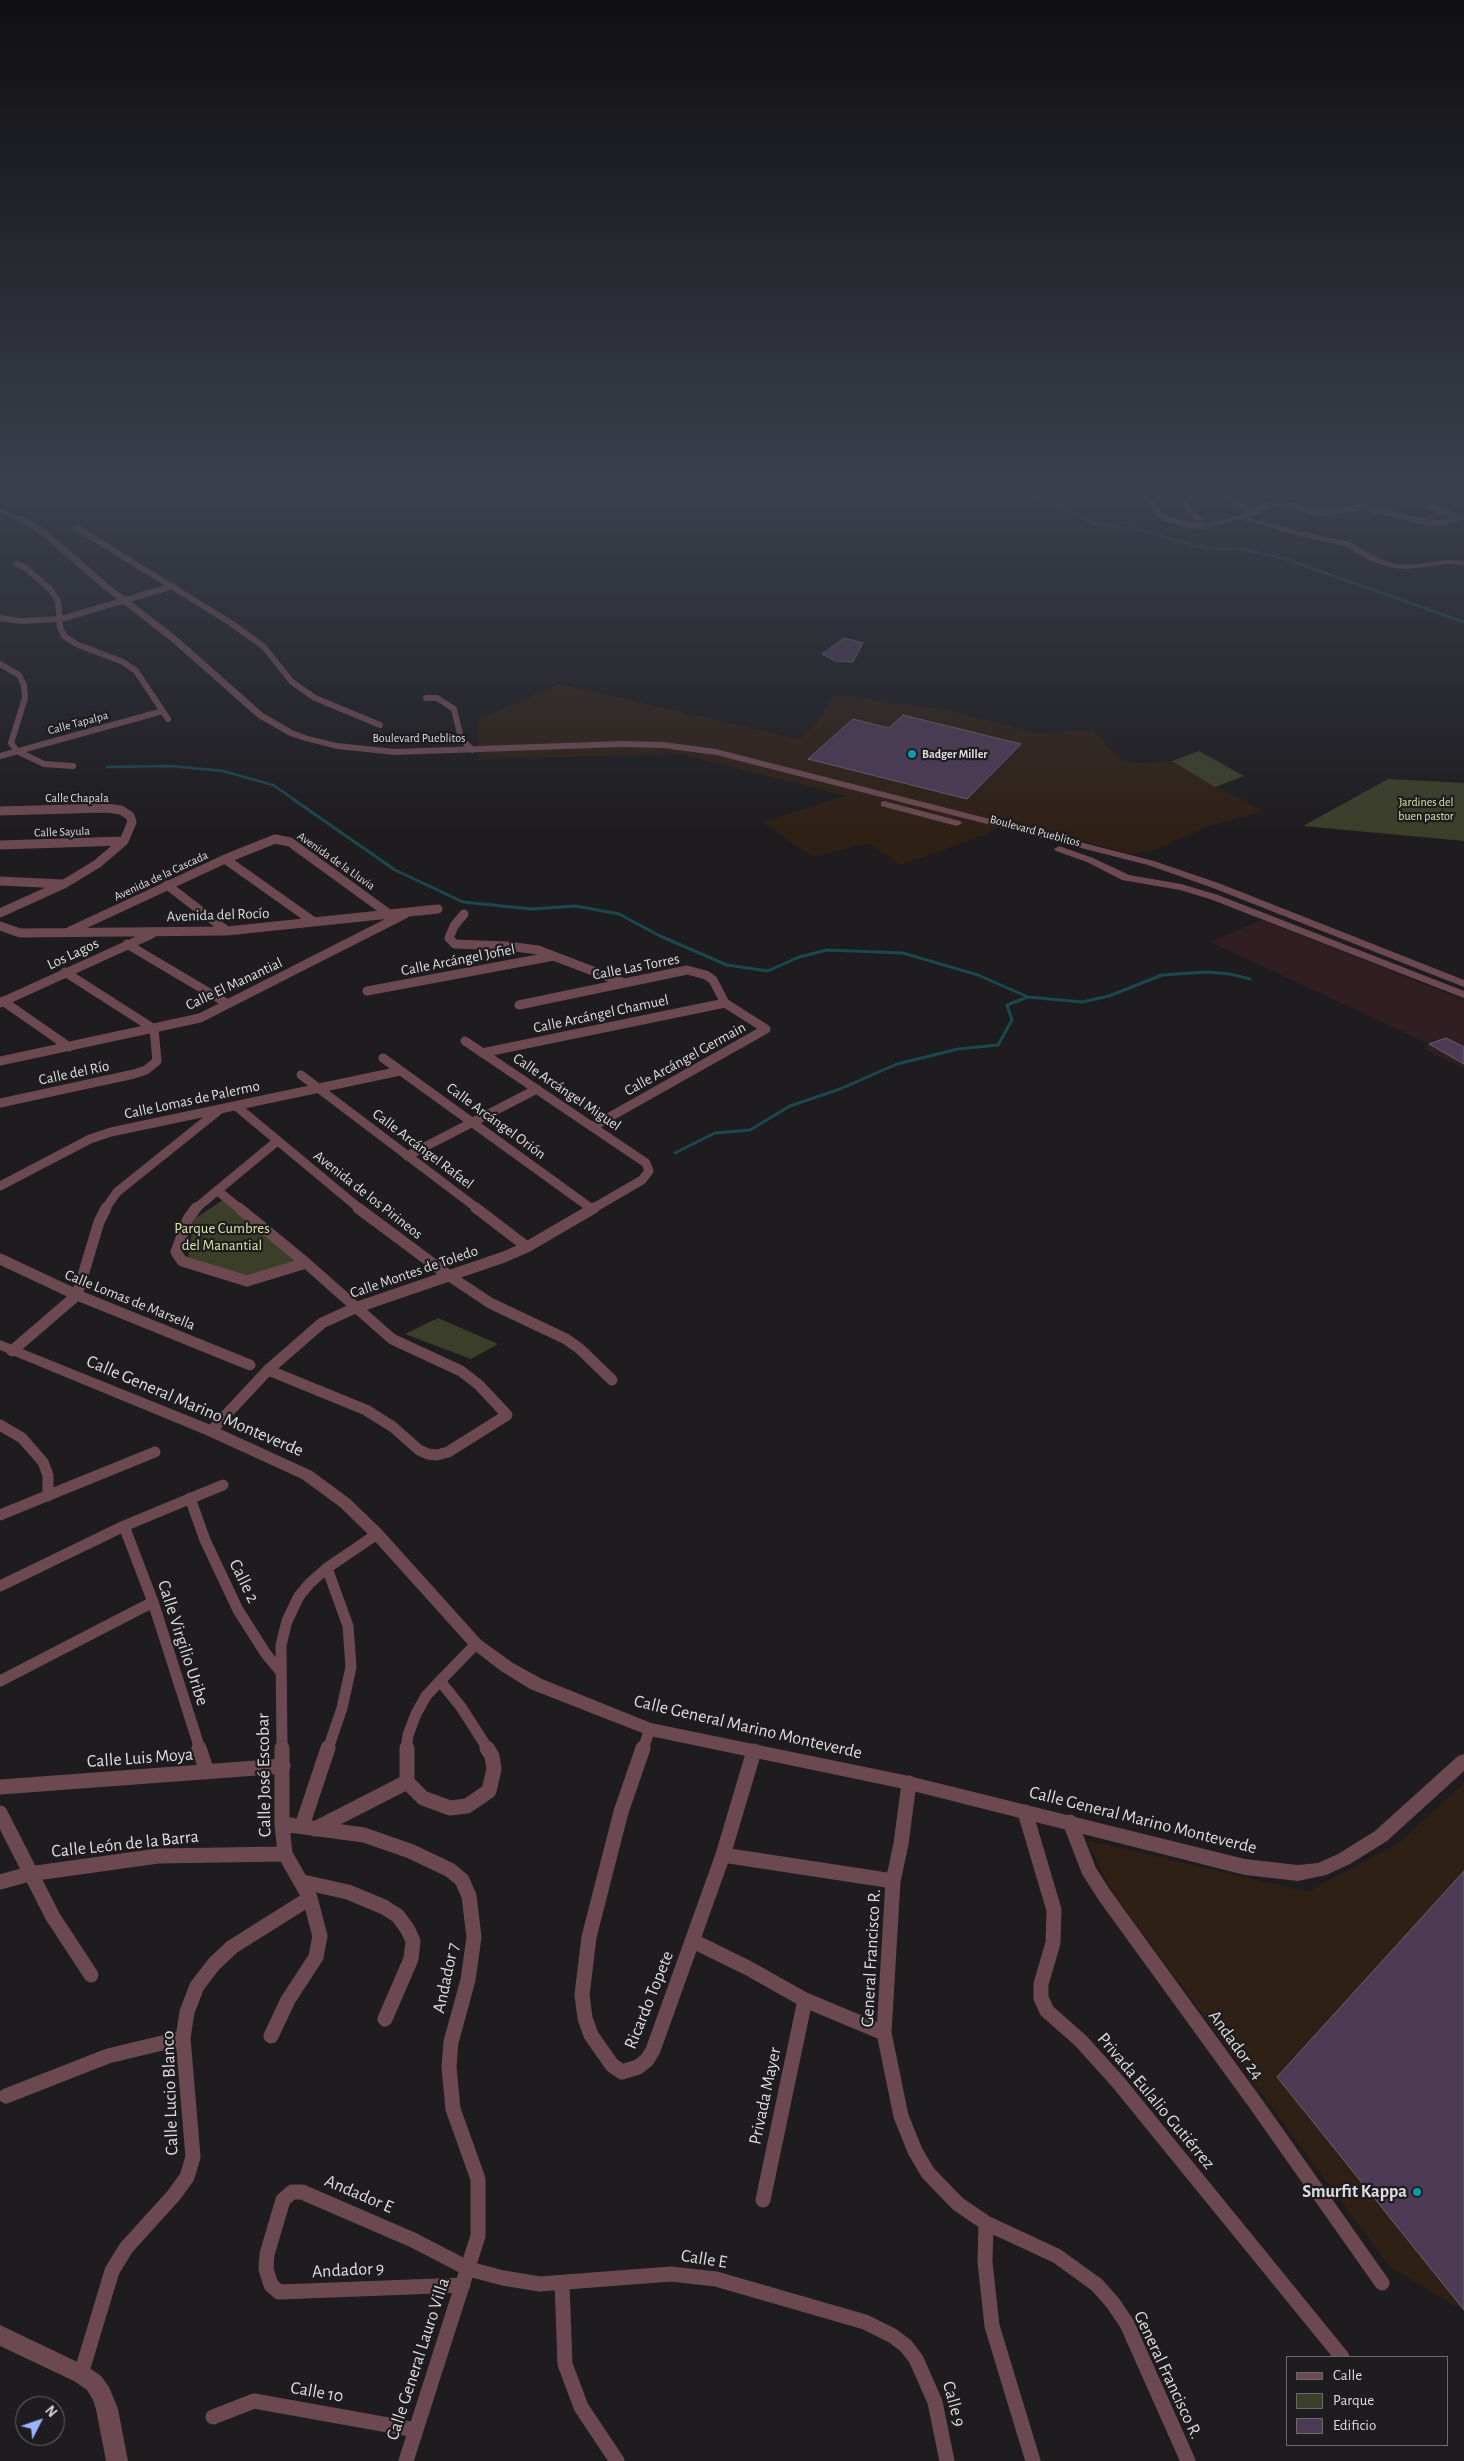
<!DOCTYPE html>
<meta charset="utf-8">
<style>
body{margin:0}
#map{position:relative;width:1464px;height:2461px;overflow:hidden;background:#1e1c1f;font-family:"Alegreya Sans",sans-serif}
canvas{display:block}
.legend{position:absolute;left:1286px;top:2356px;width:162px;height:90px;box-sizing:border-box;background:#1e1c1f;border:1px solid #6a696b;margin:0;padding:6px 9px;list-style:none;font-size:15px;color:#dddcde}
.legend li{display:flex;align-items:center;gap:10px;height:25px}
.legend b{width:25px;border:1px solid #6a696b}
.north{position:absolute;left:15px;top:2396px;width:50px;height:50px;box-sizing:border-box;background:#1e1c1f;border:1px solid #6a696b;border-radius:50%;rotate:49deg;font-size:14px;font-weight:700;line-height:20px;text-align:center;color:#dddcde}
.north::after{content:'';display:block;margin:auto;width:18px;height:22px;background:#99b5fd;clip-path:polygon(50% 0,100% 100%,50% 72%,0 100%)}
</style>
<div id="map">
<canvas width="1464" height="2461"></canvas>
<ul class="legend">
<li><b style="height:6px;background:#6c4951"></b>Calle</li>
<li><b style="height:14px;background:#3b3f29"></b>Parque</li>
<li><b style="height:14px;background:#4d3a55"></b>Edificio</li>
</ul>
<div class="north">N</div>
</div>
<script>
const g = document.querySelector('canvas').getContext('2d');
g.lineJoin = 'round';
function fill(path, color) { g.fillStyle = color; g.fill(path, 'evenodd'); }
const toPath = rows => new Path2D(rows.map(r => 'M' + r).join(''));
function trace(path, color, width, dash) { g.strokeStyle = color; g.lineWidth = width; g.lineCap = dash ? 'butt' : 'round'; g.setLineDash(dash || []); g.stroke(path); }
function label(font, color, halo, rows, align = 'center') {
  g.font = font + ' "Alegreya Sans",sans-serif'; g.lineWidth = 4.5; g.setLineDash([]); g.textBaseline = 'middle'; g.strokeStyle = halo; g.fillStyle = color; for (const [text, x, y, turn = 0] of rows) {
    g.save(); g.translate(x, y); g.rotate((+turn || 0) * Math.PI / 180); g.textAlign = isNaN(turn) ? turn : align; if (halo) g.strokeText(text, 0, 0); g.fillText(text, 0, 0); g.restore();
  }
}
fill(toPath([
 [1262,920,1464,1000,1464,1069,1424,1049,1429,1044,1210,942]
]), '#301e22');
fill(toPath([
 [559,684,799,739,819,720,834,695,947,710,1037,733,1093,730,1121,760,1138,763,1172,761,1199,751,1244,776,1216,787,1265,811,1212,825,1155,850,1132,854,1007,821,985,835,900,865,868,843,813,857,762,822,846,796,680,754,479,759,477,721],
 [1464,1783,1464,2311,1390,2267,1112,1892,1087,1840,1307,1892,1400,1842]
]), '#2f2016');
fill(toPath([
 [1199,751,1244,776,1215,787,1172,761],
 [1388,779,1464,783,1464,841,1303,826],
 [223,1200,299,1261,250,1279,188,1257,194,1219],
 [438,1318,498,1344,471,1359,405,1334]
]), '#3b3f29');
trace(toPath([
 [1013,490,1050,502,1092,523,1148,532,1204,548,1241,549,1283,558,1464,622],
 [107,767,171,766,223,771,273,785,295,800]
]), '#1b474f', 2.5);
trace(toPath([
 [293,799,395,870,463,902,532,909,576,906,619,914,660,936,727,965,768,971,799,957,827,950,903,953,978,975,1028,997,1082,1002,1109,996,1162,975,1206,972,1230,974,1250,979],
 [675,1153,715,1133,750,1130,790,1106,840,1089,897,1064,958,1049,998,1045,1012,1020,1007,1005,1028,997]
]), '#1b474f', 3);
const building = toPath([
 [844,638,863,643,853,662,835,661,822,654,844,638],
 [903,715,1021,744,967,799,808,759,853,719,889,728,903,715],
 [1446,1038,1464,1047,1464,1064,1429,1044,1446,1038],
 [1464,1871,1464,2310,1277,2077,1464,1871]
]);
fill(building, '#4d3a55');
trace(building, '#646265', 1);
trace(toPath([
 [1134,490,1148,497,1157,512,1164,518,1187,525,1204,526],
 [1174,490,1204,526],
 [1218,490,1235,503,1253,512],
 [1275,490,1277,502,1318,514,1363,507,1429,523,1443,523,1462,517],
 [1429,507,1461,517],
 [1241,517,1307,490],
 [77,528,231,623,264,647,292,682,315,698,380,725],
 [17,564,27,569,51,590,58,601,60,627,64,636,76,644,123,662,136,671,168,719],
 [0,618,20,621,61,619,173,586],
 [0,664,19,675,24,685,25,698,11,743,17,751,44,764,73,766],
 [426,698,437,698,454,709,461,738,472,750],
 [0,756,163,711]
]), '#6c4951', 6);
trace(toPath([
 [0,811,106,808,121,810,130,816,132,822,124,841,97,864,64,884,0,913],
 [0,845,124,841],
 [225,859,314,922],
 [0,881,63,884],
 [167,885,227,931],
 [464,914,454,926,449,938,455,944,507,946,538,950,624,983],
 [0,926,20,933,227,931,438,909],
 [70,931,225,859,275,839,290,842,389,914],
 [127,944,228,1004],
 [367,991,554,956],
 [3,1001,69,1047],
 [0,1003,152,934],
 [519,1005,687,970,706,975,713,980,725,1003,766,1029,592,1127],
 [465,1041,646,1163,649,1171,642,1180,592,1209],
 [482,1053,725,1003],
 [383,1058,592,1209],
 [0,1061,200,1018,405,914],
 [301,1075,478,1209],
 [0,1103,134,1074,146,1070,157,1061,154,1029,65,972],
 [236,1106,360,1209],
 [407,1156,537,1089],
 [0,1186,90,1139,111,1132,400,1071],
 [218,1191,240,1209],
 [105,1209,117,1192,218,1111],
 [195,1209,276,1142]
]), '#6c4951', 9);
trace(toPath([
 [196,1208,188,1219,176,1252,182,1261,247,1281,306,1263],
 [239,1208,306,1263,392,1339,461,1371,479,1385,507,1415,448,1452,437,1455,428,1454,419,1450,393,1427,366,1410,268,1370],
 [358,1208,448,1275,490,1303,566,1339,580,1349,612,1380],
 [476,1208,527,1247],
 [0,1259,77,1295,250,1365],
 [12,1351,77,1295,99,1222,106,1208],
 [0,1425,22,1438,43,1462,48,1475,48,1496],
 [211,1431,268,1370,322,1323,355,1308,504,1257,527,1247,594,1208],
 [190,1498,205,1540,238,1610,266,1654,281,1672],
 [0,1515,155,1452],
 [124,1526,153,1602,200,1749],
 [327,1568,348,1626,351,1667,342,1708,328,1749],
 [0,1586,124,1526,223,1485],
 [0,1681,153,1602],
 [440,1681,461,1707,488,1749],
 [440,1681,476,1644],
 [282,1749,281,1645,287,1621,299,1596,310,1583,327,1568,377,1534],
 [406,1749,408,1735,416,1714,426,1696,440,1681],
 [643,1749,650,1729]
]), '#6c4951', 11);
trace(toPath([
 [199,1748,207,1772],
 [407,1748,407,1782,423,1798,450,1808,467,1806,489,1791,494,1769,492,1756,487,1748],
 [643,1748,621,1812,589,1937,582,1995,585,2018,591,2035,612,2065,622,2072,638,2067,647,2060,653,2050,723,1855,754,1751],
 [909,1783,901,1844,893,1881,884,2033,901,2116,915,2151,928,2173,958,2204,986,2223,1057,2256,1097,2285,1113,2303,1127,2324,1188,2461],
 [0,1787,283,1766],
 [1025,1812,1054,1910,1053,1943,1041,1984,1041,1998,1047,2011,1081,2041,1118,2082,1342,2357],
 [0,1813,53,1917,91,1975],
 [1070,1822,1089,1871,1105,1896,1256,2104,1382,2283],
 [282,1824,364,1835,410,1851,450,1870,462,1880,469,1896,474,1937,468,1980,451,2042,449,2067,453,2109,478,2179,478,2236,406,2461],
 [302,1826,328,1748],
 [315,1829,407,1782],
 [723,1855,893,1881],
 [0,1882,29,1874,158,1856,285,1854],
 [303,1882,348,1892,384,1907,398,1916,408,1930,413,1941,411,1959,385,2019],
 [693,1941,748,1968,805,2000,884,2033],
 [271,2036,288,2000,316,1957,320,1936,310,1898,285,1854,282,1824,282,1748],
 [6,2096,108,2056,183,2038],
 [763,2200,805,2000],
 [986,2223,985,2262,992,2326,1033,2461],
 [562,2283,565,2364,581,2407,617,2461],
 [463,2285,279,2292,271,2285,266,2269,267,2254,283,2200,292,2192,302,2192,413,2240,469,2269,503,2278,540,2284,671,2274,716,2279,865,2322,893,2336,906,2346,916,2359,935,2402,947,2461],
 [81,2374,112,2271,126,2248,174,2195,187,2177,193,2157,183,2038,187,2012,197,1986,214,1964,232,1947,310,1898],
 [213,2417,254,2401,416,2430]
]), '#6c4951', 15);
fill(toPath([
 [0,509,27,518,46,530,106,582,177,637,263,713,294,731,308,736,337,743,395,749,622,741,663,742,716,749,1154,861,1221,884,1464,980,1464,987,1213,888,1148,865,716,755,663,748,622,747,395,755,337,749,302,740,288,735,257,717,171,641,100,586,40,534,21,522,0,513,0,509],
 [1241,515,1295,530,1350,542,1378,558,1395,564,1407,565,1448,560,1464,561,1464,565,1448,564,1407,569,1394,568,1372,562,1345,546,1290,534,1241,519,1204,528,1200,526,1241,515],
 [884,801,960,821,962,823,957,826,881,806,881,802,884,801],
 [1059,846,1093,858,1129,875,1181,884,1218,895,1464,991,1464,998,1210,899,1180,890,1122,880,1087,862,1056,851,1054,849,1059,846],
 [0,1340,216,1427,312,1471,350,1499,382,1530,481,1640,513,1663,542,1679,651,1723,909,1776,1245,1859,1298,1865,1318,1863,1338,1854,1375,1831,1458,1756,1464,1754,1464,1771,1387,1841,1350,1864,1326,1875,1298,1881,1245,1875,909,1790,650,1736,530,1689,501,1671,471,1648,372,1538,340,1507,302,1479,206,1435,0,1350,0,1340],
 [0,2325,88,2367,101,2376,109,2387,118,2409,128,2461,106,2461,96,2409,93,2400,87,2390,74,2381,0,2346,0,2325]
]), '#6c4951');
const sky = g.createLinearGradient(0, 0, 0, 834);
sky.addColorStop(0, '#100f11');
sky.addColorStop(0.59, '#3b404d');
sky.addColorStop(1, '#3b404d00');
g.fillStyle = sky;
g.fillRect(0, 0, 1464, 834);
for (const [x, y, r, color] of [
 [912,754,5,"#0f9aa8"],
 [1417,2192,5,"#0f9aa8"]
]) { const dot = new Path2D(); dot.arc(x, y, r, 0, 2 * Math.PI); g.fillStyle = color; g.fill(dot); trace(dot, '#1e1c1f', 2); }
label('12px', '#dddcde', '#1e1c1f', [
 ["Calle Tapalpa",78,723,-15],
 ["Boulevard Pueblitos",419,738],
 ["Calle Chapala",77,798],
 ["Boulevard Pueblitos",1035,831,15],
 ["Calle Sayula",62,832,-2],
 ["Avenida de la Lluvia",336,861,35],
 ["Avenida de la Cascada",161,876,-25]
]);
label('bold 12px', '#dddcde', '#1e1c1f', [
 ["Badger Miller",922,754]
], 'left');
label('12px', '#d9e5a9', '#1e1c1f', [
 ["Jardines del",1426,802],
 ["buen pastor",1426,816]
]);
label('15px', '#dddcde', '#1e1c1f', [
 ["Avenida del Rocío",218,915,-2],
 ["Los Lagos",73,954,-25],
 ["Calle Arcángel Jofiel",458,960,-11],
 ["Calle Las Torres",636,967,-11],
 ["Calle El Manantial",234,984,-25],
 ["Calle Arcángel Chamuel",601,1014,-12],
 ["Calle Arcángel Germain",685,1059,-29],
 ["Calle del Río",74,1073,-12],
 ["Calle Arcángel Miguel",567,1092,34],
 ["Calle Lomas de Palermo",192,1100,-12],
 ["Calle Arcángel Orión",496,1121,36],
 ["Calle Arcángel Rafael",423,1149,37],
 ["Avenida de los Pirineos",368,1195,38],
 ["Calle Montes de Toledo",414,1272,-19],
 ["Calle Lomas de Marsella",130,1300,22]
]);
label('15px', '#d9e5a9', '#1e1c1f', [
 ["Parque Cumbres",222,1228],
 ["del Manantial",222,1245]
]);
label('18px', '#dddcde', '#1e1c1f', [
 ["Calle General Marino Monteverde",195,1406,23],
 ["Calle 2",244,1581,64],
 ["Calle Virgilio Uribe",183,1643,72],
 ["Calle General Marino Monteverde",748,1727,13],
 ["Calle Luis Moya",140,1758,-4],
 ["Calle José Escobar",264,1775,-91],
 ["Calle General Marino Monteverde",1143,1820,14],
 ["Calle León de la Barra",125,1844,-6],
 ["General Francisco R.",871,1958,-87],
 ["Andador 7",446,1978,-78],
 ["Ricardo Topete",649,2000,-68],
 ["Andador 24",1236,2045,54],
 ["Calle Lucio Blanco",170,2093,-92],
 ["Privada Mayer",765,2096,-78],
 ["Privada Eulalio Gutiérrez",1156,2101,50],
 ["Andador E",359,2194,23],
 ["Calle E",704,2259,9],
 ["Andador 9",348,2270,-3],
 ["Calle General Lauro Villa",418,2359,-72],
 ["General Francisco R.",1168,2375,65],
 ["Calle 10",317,2392,10],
 ["Calle 9",954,2404,75]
]);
label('bold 18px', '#dddcde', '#1e1c1f', [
 ["Smurfit Kappa",1407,2192]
], 'right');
</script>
